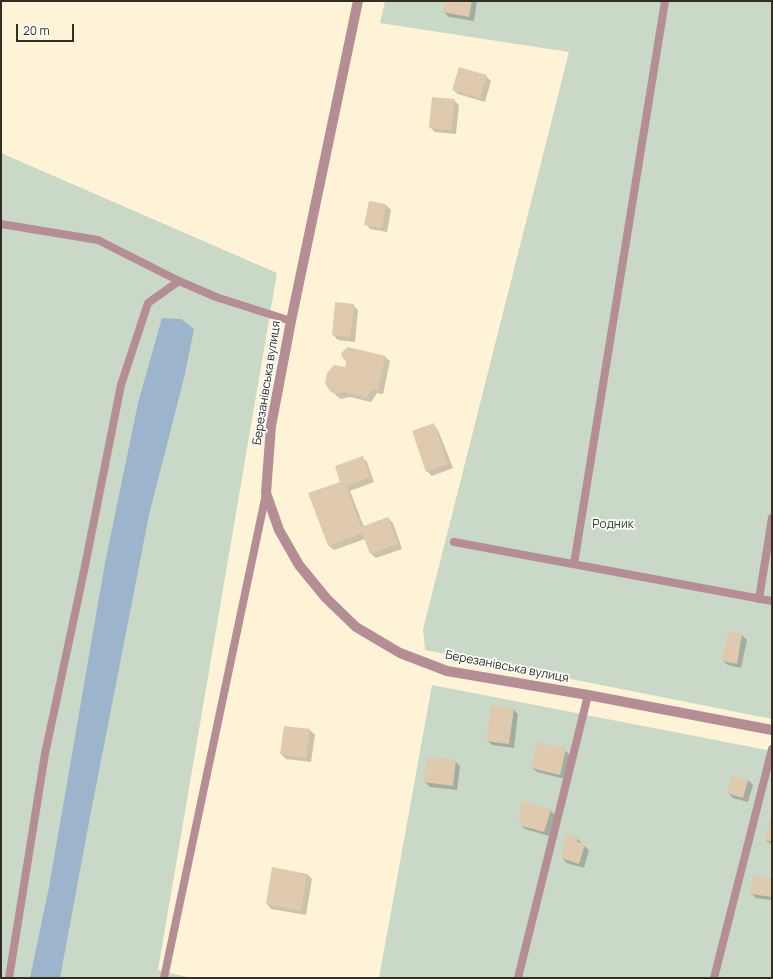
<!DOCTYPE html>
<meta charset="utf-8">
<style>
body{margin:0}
#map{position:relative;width:773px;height:979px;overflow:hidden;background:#fef3d6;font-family:Manrope,sans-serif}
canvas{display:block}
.frame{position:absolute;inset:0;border:2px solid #322e23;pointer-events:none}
.scale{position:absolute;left:16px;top:24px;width:58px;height:18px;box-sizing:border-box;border:2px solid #322e23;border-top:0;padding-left:5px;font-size:12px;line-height:14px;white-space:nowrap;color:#322e23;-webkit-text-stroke:3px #fff;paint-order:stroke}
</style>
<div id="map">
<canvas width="773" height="979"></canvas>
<div class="frame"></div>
<div class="scale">20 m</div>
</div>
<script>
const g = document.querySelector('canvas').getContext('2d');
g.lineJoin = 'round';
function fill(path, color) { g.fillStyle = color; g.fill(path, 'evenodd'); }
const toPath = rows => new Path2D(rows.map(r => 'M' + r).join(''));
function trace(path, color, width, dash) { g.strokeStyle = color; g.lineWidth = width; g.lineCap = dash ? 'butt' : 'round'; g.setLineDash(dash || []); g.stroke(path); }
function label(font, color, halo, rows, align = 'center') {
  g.font = font + ' Manrope,sans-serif'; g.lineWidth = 3.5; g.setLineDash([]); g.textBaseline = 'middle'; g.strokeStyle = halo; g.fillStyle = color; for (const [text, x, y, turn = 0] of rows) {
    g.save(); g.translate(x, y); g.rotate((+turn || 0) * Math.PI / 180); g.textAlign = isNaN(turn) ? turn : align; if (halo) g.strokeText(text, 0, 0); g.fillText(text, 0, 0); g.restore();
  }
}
fill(toPath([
 [385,1,772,1,772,719,425,650,423,629,569,52,380,23],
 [1,153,277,273,158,970,191,978,1,978],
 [432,685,772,751,772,978,379,978]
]), '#cad9c7');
fill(toPath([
 [162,318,181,319,194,329,185,374,149,515,90,817,60,978,30,978,49,887,105,563,138,403]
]), '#9cb5cd');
fill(toPath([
 [446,1,477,1,474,21,449,17,444,12],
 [486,76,491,81,485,102,458,94,453,90],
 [454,100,459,105,456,134,435,132,430,127],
 [370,202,386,205,391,210,387,232,370,229,366,224],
 [353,305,358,310,355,342,338,340,333,335],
 [385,357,390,361,383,394,377,393,371,402,350,397,341,399,329,390,346,368,347,362,344,359],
 [434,425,438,430,453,468,432,476,427,471],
 [362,457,367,462,374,482,350,491,364,527,388,518,393,523,402,549,376,558,371,554,365,539,334,550,329,546,342,482],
 [742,635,747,640,741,668,728,665,723,661],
 [513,709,518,714,514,748,492,745,487,740],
 [310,730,315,735,311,762,286,759,281,754],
 [565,750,570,755,565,779,537,772,532,768],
 [455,761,460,766,457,790,430,787,425,782],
 [733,776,748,780,753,785,748,802,733,798,728,793],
 [550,810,555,815,549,836,525,829,520,824],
 [772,818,772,845,765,839],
 [577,838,582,844,589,850,584,868,567,863,562,858],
 [273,869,307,874,312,879,306,915,271,909,267,904],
 [772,879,772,900,756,898,751,893]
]), '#0003');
fill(toPath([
 [445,1,472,1,469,17,443,12],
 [459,67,487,75,480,98,452,90],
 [432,97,455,99,451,130,429,128],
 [369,201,386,204,382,228,364,225],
 [335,302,354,304,350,337,332,335],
 [348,347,386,356,378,390,372,389,366,398,345,392,335,394,329,390,325,383,327,373,334,365,345,367,347,360,343,359,341,353],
 [434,423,448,464,426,472,412,431],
 [363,456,370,477,346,486,361,527,388,517,398,544,370,554,362,533,328,546,308,493,340,482,335,466],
 [728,631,742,634,737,664,722,661],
 [491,705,514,708,509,744,486,741],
 [284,726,310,729,306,758,280,754],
 [537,742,566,749,560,775,531,768],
 [426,757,456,760,453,786,424,782],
 [732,775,748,780,743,798,727,793],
 [521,800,551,809,544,832,519,825],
 [772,816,772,842,764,839],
 [567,834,578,837,577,842,585,844,579,864,561,858],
 [272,867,307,874,301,911,266,904],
 [753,876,772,878,772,897,750,894]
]), '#e0caaf');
trace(toPath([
 [1,224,98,240,179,281,216,297,291,321],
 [454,542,772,601],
 [574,564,665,1],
 [759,599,772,518],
 [9,978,45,754,84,571,121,385,148,303,179,281],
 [164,978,266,494],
 [518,978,588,695],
 [714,978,772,749]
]), '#b48e94', 8);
trace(toPath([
 [358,1,291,321,271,426,266,493,279,530,299,565,326,598,356,627,400,653,447,671,588,695,772,730]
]), '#b48e94', 10);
label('12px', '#322e23', '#fff', [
 ["Березанівська вулиця",267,383,-81],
 ["Березанівська вулиця",507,667,11]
]);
label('12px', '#264721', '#fff', [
 ["Родник",613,525]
]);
</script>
